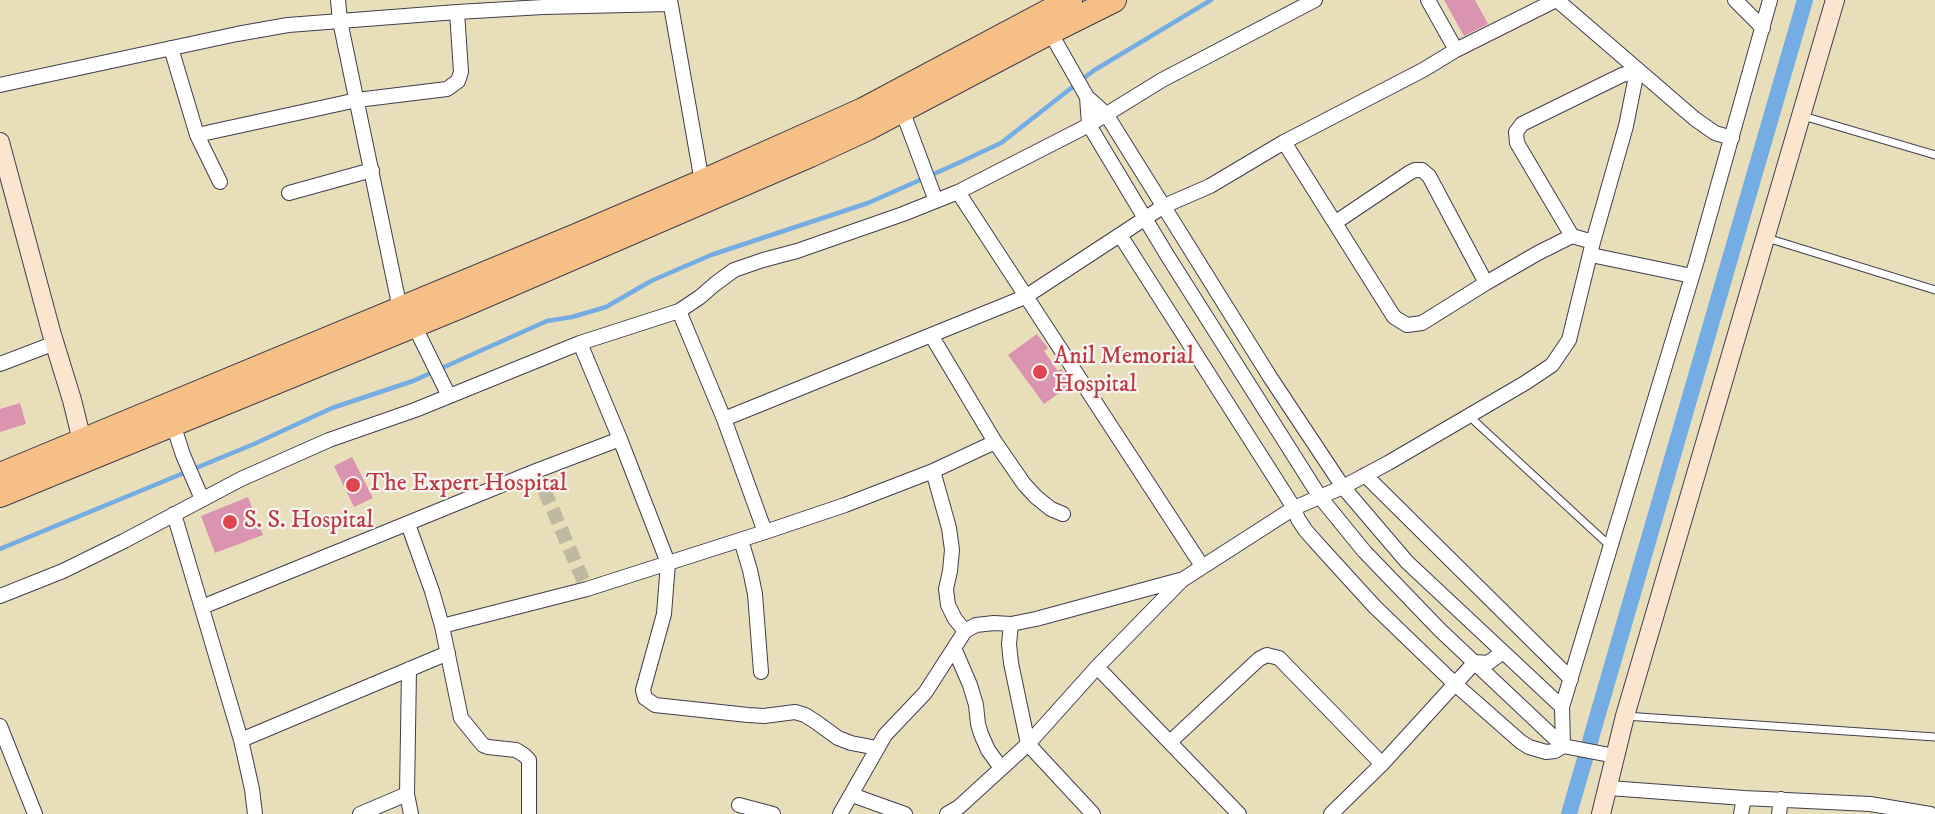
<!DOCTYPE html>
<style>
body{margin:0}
canvas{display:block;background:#e8dfba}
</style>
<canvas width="1935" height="814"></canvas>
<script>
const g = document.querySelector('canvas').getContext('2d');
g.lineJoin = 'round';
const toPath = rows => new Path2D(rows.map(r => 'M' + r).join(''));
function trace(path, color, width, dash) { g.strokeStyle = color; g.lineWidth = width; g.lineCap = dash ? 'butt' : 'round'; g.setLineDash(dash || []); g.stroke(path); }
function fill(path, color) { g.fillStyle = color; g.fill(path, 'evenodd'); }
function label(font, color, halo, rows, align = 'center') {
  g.font = font + ' "IM FELL DW Pica",serif'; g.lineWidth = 4.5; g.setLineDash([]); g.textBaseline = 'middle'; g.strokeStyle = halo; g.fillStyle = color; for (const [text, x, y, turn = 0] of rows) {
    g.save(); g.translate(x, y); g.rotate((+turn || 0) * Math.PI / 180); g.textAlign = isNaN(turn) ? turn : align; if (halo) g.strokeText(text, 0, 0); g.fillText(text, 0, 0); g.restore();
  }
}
trace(toPath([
 [0,549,254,444,332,408,413,381,547,321,572,317,606,307,651,281,711,255,868,203,954,165,1001,143,1093,71,1211,0]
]), '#73ade4', 4.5);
trace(toPath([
 [1569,814,1805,0]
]), '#73ade4', 16);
fill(toPath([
 [1444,0,1475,0,1488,24,1464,36],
 [1037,334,1048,348,1044,351,1058,371,1061,369,1072,384,1044,404,1008,355],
 [20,403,26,424,0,432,0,409],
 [352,457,373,498,354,507,334,466],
 [248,497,263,535,215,553,201,516]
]), '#db94b0');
trace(toPath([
 [536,471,587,589]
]), '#c0b9a1', 14, [14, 7]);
const lane = toPath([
 [1803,116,1935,155],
 [1767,238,1935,290],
 [1469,416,1610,546],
 [1625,716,1935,737]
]);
const street = toPath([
 [338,0,340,21,400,309,414,325,449,396],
 [670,0,702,182],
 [1428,0,1456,50],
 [1557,0,1695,119,1715,133,1732,138],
 [1735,0,1763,28],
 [1050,32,1087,97,1106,114,1270,377,1343,487,1407,562,1562,707],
 [171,48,197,135,220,182],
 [0,85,237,34,288,25,457,12,543,7,670,4],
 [1087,97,1089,125,1167,255,1320,497,1364,551,1440,630,1563,746,1615,756],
 [902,110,936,201],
 [197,135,357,100,447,89,458,81,461,72,457,12],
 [1284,142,1394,317,1407,325,1422,323,1486,283,1538,253,1572,236,1593,242],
 [958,192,1202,566],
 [289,193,372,170],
 [1336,222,1409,173,1415,170,1422,170,1429,176,1486,283],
 [1591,255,1692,276],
 [679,311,724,419,765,532],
 [931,335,995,442,1024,484,1036,497,1051,509,1063,514],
 [580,343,620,439,668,563,664,614,643,690,645,698,655,705,748,715,764,716,795,712,805,715,816,722,838,738,851,743,877,748],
 [0,364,55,343],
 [724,419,1025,297,1164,206,1210,186,1284,142,1423,70,1456,50,1556,0],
 [173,424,183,455,202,499],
 [933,471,949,528,952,550,950,571,946,589,948,605,955,619,965,631],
 [1365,475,1571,679],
 [174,514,241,740,252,789,255,814],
 [408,524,432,591,442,626,461,718,483,745,488,747,516,750,524,755,529,760,529,814],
 [741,540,750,570,755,594,761,672],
 [0,596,63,571,124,541,241,479,329,440,415,410,580,343,679,311,700,297,715,284,734,270,763,260,797,251,903,214,958,192,1089,125,1162,80,1315,0],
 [202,607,536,471,620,439],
 [1011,624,1009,644,1011,663,1028,744,1093,814],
 [442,626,587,589,765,532,845,505,933,471,995,442],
 [954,648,970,685,976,705,978,724,981,734,988,750,1001,768],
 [1097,667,1239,814],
 [409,669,407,794,411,814],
 [0,726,35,814],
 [241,740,448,653],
 [1170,742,1259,659,1267,655,1279,658,1382,764],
 [1563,746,1555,751,1546,752,1529,747,1521,742,1455,684,1375,607,1323,550,1306,531,1298,519,1294,508,1343,487,1388,463,1525,383,1552,365,1569,340,1593,242,1626,126,1637,71,1622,75,1522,124,1516,132,1517,143,1572,236],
 [1563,746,1562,707,1697,260,1770,0],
 [1609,788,1744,798,1870,804,1930,814],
 [852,795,905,814],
 [739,805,773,814],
 [360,814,407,794],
 [840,814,885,735,925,693,965,631,976,625,994,623,1011,624,1036,619,1180,580],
 [947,814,959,807,1028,744,1097,667,1182,580,1294,508,1120,235],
 [1331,814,1382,764,1475,662,1488,663,1503,652],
 [1741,814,1744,798],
 [1779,814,1781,799]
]);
const secondary = toPath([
 [0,142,52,335,72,400,85,453],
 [1601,814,1625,716,1835,0]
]);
const highway = toPath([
 [0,475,576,236,702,182,863,110,1070,0],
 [0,495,461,306,810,155,868,128,1050,32,1114,0]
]);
trace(lane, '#403e4e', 9);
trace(street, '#403e4e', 16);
trace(secondary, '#403e4e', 20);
trace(highway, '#403e4e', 26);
trace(lane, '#fff', 7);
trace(street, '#fff', 14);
trace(secondary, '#fbe5cf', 18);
trace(highway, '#f5bf86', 24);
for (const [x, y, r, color] of [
 [1040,372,8,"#e0444e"],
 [353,485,8,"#e0444e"],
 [230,522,8,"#e0444e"]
]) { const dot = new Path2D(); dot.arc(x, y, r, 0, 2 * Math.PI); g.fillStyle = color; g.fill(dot); trace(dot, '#f6f6f2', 2); }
label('24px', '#be3a42', '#f6f6f2', [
 ["Anil Memorial",1054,358],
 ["Hospital",1054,386],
 ["The Expert Hospital",366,485],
 ["S. S. Hospital",244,522]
], 'left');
</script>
